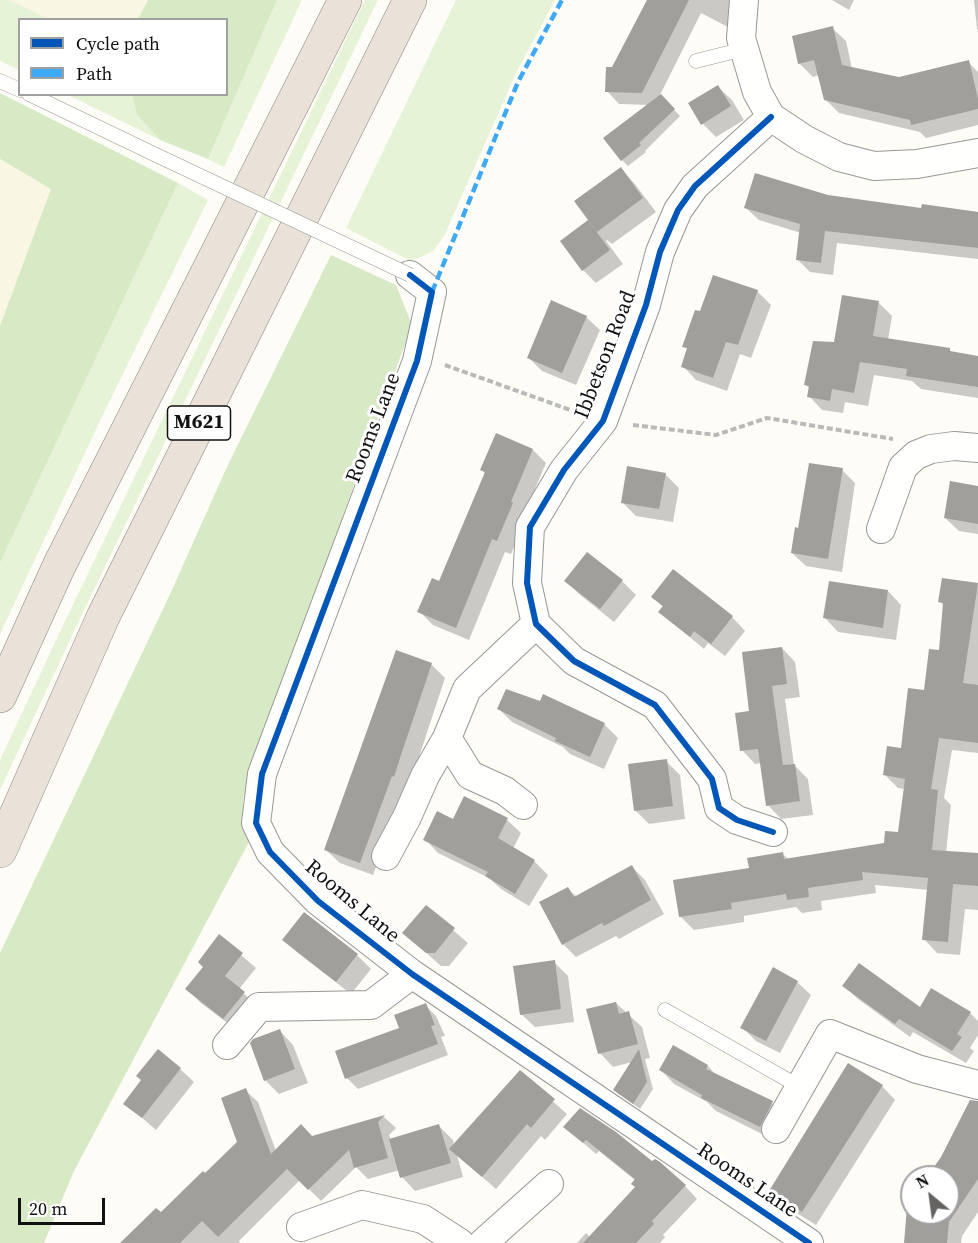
<!DOCTYPE html>
<style>
body{margin:0}
#map{position:relative;width:978px;height:1243px;overflow:hidden;background:#fdfcf7;font-family:"Source Serif 4",serif}
canvas{display:block}
.legend{position:absolute;left:18px;top:18px;width:210px;height:78px;box-sizing:border-box;background:#fff;border:2px solid #a0a0a0;margin:0;padding:8px 10px;list-style:none;font-size:18px;color:#111}
.legend li{display:flex;align-items:center;gap:12px;height:30px}
.legend b{width:30px;border:2px solid #a0a0a0}
.north{position:absolute;left:900px;top:1165px;width:60px;height:60px;box-sizing:border-box;background:#fff;border:2px solid #a0a0a0;border-radius:50%;rotate:331deg;font-size:16px;font-weight:700;line-height:24px;text-align:center;color:#111}
.north::after{content:'';display:block;margin:auto;width:21px;height:27px;background:#646362;clip-path:polygon(50% 0,100% 100%,50% 72%,0 100%)}
.scale{position:absolute;left:18px;top:1198px;width:87px;height:27px;box-sizing:border-box;border:3px solid #111;border-top:0;padding-left:8px;font-size:18px;line-height:21px;white-space:nowrap;color:#111;-webkit-text-stroke:4px #fff;paint-order:stroke}
</style>
<div id="map">
<canvas width="978" height="1243"></canvas>
<ul class="legend">
<li><b style="height:8px;background:#0057b8"></b>Cycle path</li>
<li><b style="height:8px;background:#3fa9f5"></b>Path</li>
</ul>
<div class="north">N</div>
<div class="scale">20 m</div>
</div>
<script>
const g = document.querySelector('canvas').getContext('2d');
g.lineJoin = 'round';
function fill(path, color) { g.fillStyle = color; g.fill(path, 'evenodd'); }
const toPath = rows => new Path2D(rows.map(r => 'M' + r).join(''));
function trace(path, color, width, dash) { g.strokeStyle = color; g.lineWidth = width; g.lineCap = dash ? 'butt' : 'round'; g.setLineDash(dash || []); g.stroke(path); }
function label(font, color, halo, rows, align = 'center') {
  g.font = font + ' "Source Serif 4",serif'; g.lineWidth = 6; g.setLineDash([]); g.textBaseline = 'middle'; g.strokeStyle = halo; g.fillStyle = color; for (const [text, x, y, turn = 0] of rows) {
    g.save(); g.translate(x, y); g.rotate((+turn || 0) * Math.PI / 180); g.textAlign = isNaN(turn) ? turn : align; if (halo) g.strokeText(text, 0, 0); g.fillText(text, 0, 0); g.restore();
  }
}
fill(toPath([
 [9,0,148,0,138,20,49,19],
 [0,159,52,189,0,326]
]), '#f9f7e4');
fill(toPath([
 [0,0,9,0,49,19,20,20,19,70,0,61],
 [277,0,302,0,224,167,208,159],
 [365,0,378,0,76,627,0,790,0,760,65,621],
 [456,0,555,0,517,71,444,236,433,251,419,258,409,260,346,228],
 [68,95,132,95,137,115,160,140],
 [178,183,208,200,99,423,0,634,0,563]
]), '#e7f3d7');
fill(toPath([
 [148,0,277,0,208,159,160,140,137,115,132,95,226,94,226,20,138,19],
 [0,93,178,183,0,563,0,326,51,189,0,159],
 [331,255,396,285,412,325,348,501,243,798,243,823,249,842,74,1171,44,1243,0,1243,0,953,171,592,226,469]
]), '#d8eac5');
fill(toPath([
 [647,0,732,0,730,28,701,13,660,95,680,116,645,151,646,152,628,166,622,160,649,105,619,104,607,91,613,68],
 [832,0,854,0,849,10],
 [974,0,978,0,978,30,977,29],
 [832,28,846,41,852,69,899,79,968,62,978,72,978,125,926,138,920,132,839,113,825,99,819,75,813,77,799,63],
 [718,87,732,100,744,120,716,137,703,124],
 [621,169,634,183,656,212,612,244,607,240,606,241,623,264,596,283,583,270,593,227],
 [828,196,922,210,923,205,978,212,978,259,837,243,833,275,810,272,797,259,801,233,759,220,746,208],
 [757,291,771,305,751,358,740,354,727,391,696,380,683,366,688,350,684,346,701,313],
 [879,303,892,316,888,340,949,350,953,353,978,357,978,398,921,389,912,381,874,375,868,406,845,402,843,413,822,410,809,396,810,389,806,385,835,344],
 [586,317,600,330,576,385,542,371,529,358],
 [533,450,546,463,524,515,526,518,511,554,505,552,469,640,433,625,419,611,440,583,486,474,481,470],
 [842,470,855,483,842,572,806,566,792,553,799,530],
 [665,474,679,488,673,522,636,516,623,503],
 [978,487,978,534,959,531,945,518],
 [587,554,622,581,636,595,614,622,579,594,566,581],
 [943,579,978,584,978,753,952,750,944,798,951,805,946,853,978,855,978,910,965,909,960,955,937,953,924,939,929,890,875,885,876,893,821,901,822,910,802,913,796,907,744,916,744,922,694,930,680,916,751,870,783,854,789,860,885,845,899,834,905,789,898,788,885,775,902,750,940,652,944,606,940,601],
 [888,591,901,605,896,640,838,632,825,618],
 [653,597,732,617,745,631,725,656,708,643,704,649,660,612,664,608],
 [782,648,795,662,800,697,785,699,794,765,808,779,813,815,781,819,768,805,762,763,755,764,742,750,751,712],
 [431,664,445,678,414,772,405,789,373,875,340,863,326,850],
 [499,709,604,724,618,738,604,769,570,754,563,747,512,722],
 [666,761,680,775,685,819,649,824,635,810],
 [465,798,507,820,521,833,513,849,534,861,548,875,529,906,501,889,489,878,438,853,425,839,454,821],
 [632,867,645,880,664,914,619,939,616,936,576,957,563,944,568,889,577,897],
 [426,907,468,943,449,966,441,966,404,933],
 [304,914,357,955,371,969,351,994,298,953,284,940],
 [220,937,256,968,239,989,257,1006,238,1031,201,1003,187,989,205,967],
 [554,962,568,976,574,1022,535,1027,521,1014],
 [797,982,811,995,780,1053,756,1041,742,1027],
 [844,986,920,1009,970,1013,978,1021,978,1035,970,1048,974,1051,966,1063,913,1032,910,1037,858,999],
 [616,1003,642,1027,650,1058,645,1059,653,1089,640,1109,615,1090,632,1062,613,1067,600,1053],
 [425,1005,436,1016,445,1036,441,1037,448,1055,358,1089,347,1078],
 [280,1031,293,1045,308,1083,279,1094,265,1080],
 [674,1047,708,1066,716,1075,772,1103,785,1116,774,1140,716,1111,707,1102,674,1084,661,1070],
 [180,1069,194,1082,156,1130,125,1103,143,1081],
 [520,1072,567,1114,545,1140,541,1136,496,1189,457,1155,463,1177,415,1191,402,1177,400,1170,368,1179,356,1167,321,1201,300,1180,239,1241,241,1243,121,1243,161,1214,239,1142,245,1090,258,1102,276,1151,312,1138,384,1117,396,1128,389,1135,391,1140,439,1126,453,1140,454,1146],
 [882,1086,895,1100,816,1225,784,1205,770,1191],
 [978,1111,978,1212,962,1236,961,1243,906,1243,912,1203,912,1213,948,1213,948,1177,929,1177],
 [565,1127,685,1186,697,1199,663,1235,665,1237,660,1243,577,1243,586,1233,590,1237,636,1188,636,1181,599,1151,596,1154]
]), '#0003');
fill(toPath([
 [647,0,689,0,642,93,605,92,606,67,612,67],
 [833,26,842,65,899,77,969,60,978,99,978,109,911,125,910,120,824,100,814,60,798,64,792,36],
 [718,85,731,106,701,125,688,103],
 [661,94,675,109,639,143,641,145,621,161,603,138],
 [621,167,643,198,597,232,574,201],
 [755,173,828,195,921,208,922,204,978,212,978,248,825,231,821,263,796,260,800,224,744,208],
 [588,220,610,250,582,271,560,241],
 [713,275,758,290,738,345,726,342,713,378,681,367,687,348,682,347,695,310,700,311],
 [842,295,879,301,873,336,950,348,950,351,978,356,978,387,906,376,907,369,860,362,854,393,832,389,830,401,807,397,809,386,804,385,813,341,834,342],
 [551,300,587,316,562,373,527,358],
 [496,433,533,449,511,502,513,503,497,541,492,539,456,628,417,612,432,578,439,581,485,472,480,470],
 [809,463,843,468,828,559,791,553,795,527,798,528],
 [627,466,666,473,659,509,621,503],
 [950,481,978,486,978,524,944,518],
 [587,552,623,580,600,609,564,581],
 [673,569,733,616,711,644,694,631,690,637,658,612,663,606,651,597],
 [942,578,978,583,963,683,978,685,978,743,939,738,931,789,938,790,932,850,978,853,978,886,953,884,948,942,922,940,928,878,862,872,863,880,808,888,809,897,787,900,786,894,731,903,732,909,679,917,673,880,749,868,747,858,783,852,784,859,884,843,885,831,898,832,905,779,883,775,887,746,901,748,908,688,924,690,929,649,939,650,943,603,938,602],
 [829,581,888,590,883,628,823,618],
 [782,647,787,684,772,686,783,765,795,764,800,801,766,806,758,749,740,751,735,713,749,711,742,652],
 [396,650,432,663,400,758,394,777,392,776,360,863,324,850],
 [506,689,540,701,543,694,605,723,590,757,555,741,556,738,497,709],
 [667,759,673,806,634,811,628,764],
 [464,796,508,818,498,838,535,860,515,894,485,876,488,872,423,840,437,811,453,819],
 [632,865,651,900,604,926,602,923,562,945,539,902,568,887,574,897],
 [426,905,455,928,435,953,426,953,402,933],
 [304,912,358,954,336,982,282,940],
 [219,934,243,953,225,976,245,992,223,1019,185,989,203,967,198,962],
 [555,960,561,1009,520,1015,513,966],
 [859,963,920,1007,931,988,971,1012,957,1034,962,1037,952,1051,899,1019,895,1024,842,986],
 [773,967,798,981,766,1041,740,1028],
 [616,1002,619,1014,629,1011,638,1044,598,1054,586,1009],
 [426,1003,435,1025,431,1026,438,1044,345,1079,335,1051,399,1028,394,1015],
 [280,1029,295,1069,264,1081,250,1043,253,1039],
 [673,1045,708,1065,706,1069,773,1101,760,1127,701,1098,702,1095,659,1070],
 [158,1049,181,1068,142,1118,123,1104,141,1080,136,1076],
 [639,1049,647,1082,633,1104,613,1090],
 [848,1063,883,1085,802,1212,769,1191],
 [520,1070,555,1099,531,1128,527,1124,482,1177,449,1149],
 [246,1088,271,1154,301,1124,312,1136,385,1115,378,1122,388,1158,354,1168,349,1150,308,1190,287,1169,218,1237,202,1221,180,1243,120,1243,156,1208,161,1212,203,1171,205,1173,237,1142,221,1098],
 [970,1100,978,1101,978,1179,949,1222,947,1243,904,1243,907,1207,912,1200,912,1213,948,1213,948,1177,927,1177,941,1157],
 [580,1108,616,1132,652,1161,655,1159,660,1162,686,1185,652,1221,654,1224,636,1243,583,1243,635,1187,631,1184,635,1179,586,1140,583,1143,563,1127],
 [439,1124,451,1163,400,1178,389,1139]
]), '#a19f9c');
const service = toPath([
 [696,61,744,49],
 [0,81,20,90],
 [29,94,154,154],
 [665,1010,800,1087]
]);
const minor = toPath([
 [744,0,741,38,757,92,771,117,804,139,839,157,874,166,917,164,978,153],
 [771,117,695,186,678,210,660,252,646,305,603,421,564,470,530,527,527,583,536,624,574,661,655,705,712,779,719,808,737,820,773,832],
 [410,275,432,292,417,361,262,774,256,823,270,852,318,901,412,974,809,1243],
 [881,529,903,467,916,455,931,449,954,446,978,448],
 [447,738,470,775,505,791,523,805],
 [386,856,407,817,425,776,447,738,467,689,536,624],
 [227,1045,259,1007,371,1005,412,974],
 [776,1129,830,1034,917,1069,978,1085],
 [301,1227,362,1205,423,1219,460,1243],
 [483,1243,549,1184]
]);
const motorway = toPath([
 [0,696,59,566,345,0],
 [0,851,103,617,410,0]
]);
trace(service, '#979795', 15);
trace(minor, '#979795', 30);
trace(motorway, '#858482', 34);
trace(toPath([
 [445,365,576,412],
 [633,425,716,435,767,418,893,439]
]), '#b9b9b8', 4, [6, 3]);
trace(service, '#fffffe', 14);
trace(minor, '#fffffe', 28);
trace(motorway, '#eae1d8', 33);
const serviceBridge = toPath([
 [154,154,410,275]
]);
trace(serviceBridge, '#979795', 15, []);
trace(serviceBridge, '#fffffe', 14);
trace(toPath([
 [432,292,518,82,562,0]
]), '#3fa9f5', 4.5, [9, 4.5]);
trace(toPath([
 [771,117,695,186,678,210,660,252,646,305,603,421,564,470,530,527,527,583,536,624,574,661,655,705,712,779,719,808,737,820,773,832],
 [410,275,432,292,417,361,262,774,256,823,270,852,318,901,412,974,809,1243]
]), '#0057b8', 6);
for (const [x, y, w] of [
 [199,423,63]
]) { const box = new Path2D(); box.roundRect(x - w / 2, y - 17, w, 34, 4.5); g.fillStyle = '#fff'; g.fill(box); trace(box, '#111', 1.5); }
label('bold 20px', '#111', null, [
 ["M621",199,423]
]);
label('21px', '#111', '#fff', [
 ["Ibbetson Road",606,355,-69],
 ["Rooms Lane",374,428,-69],
 ["Rooms Lane",352,902,40],
 ["Rooms Lane",747,1181,34]
]);
</script>
